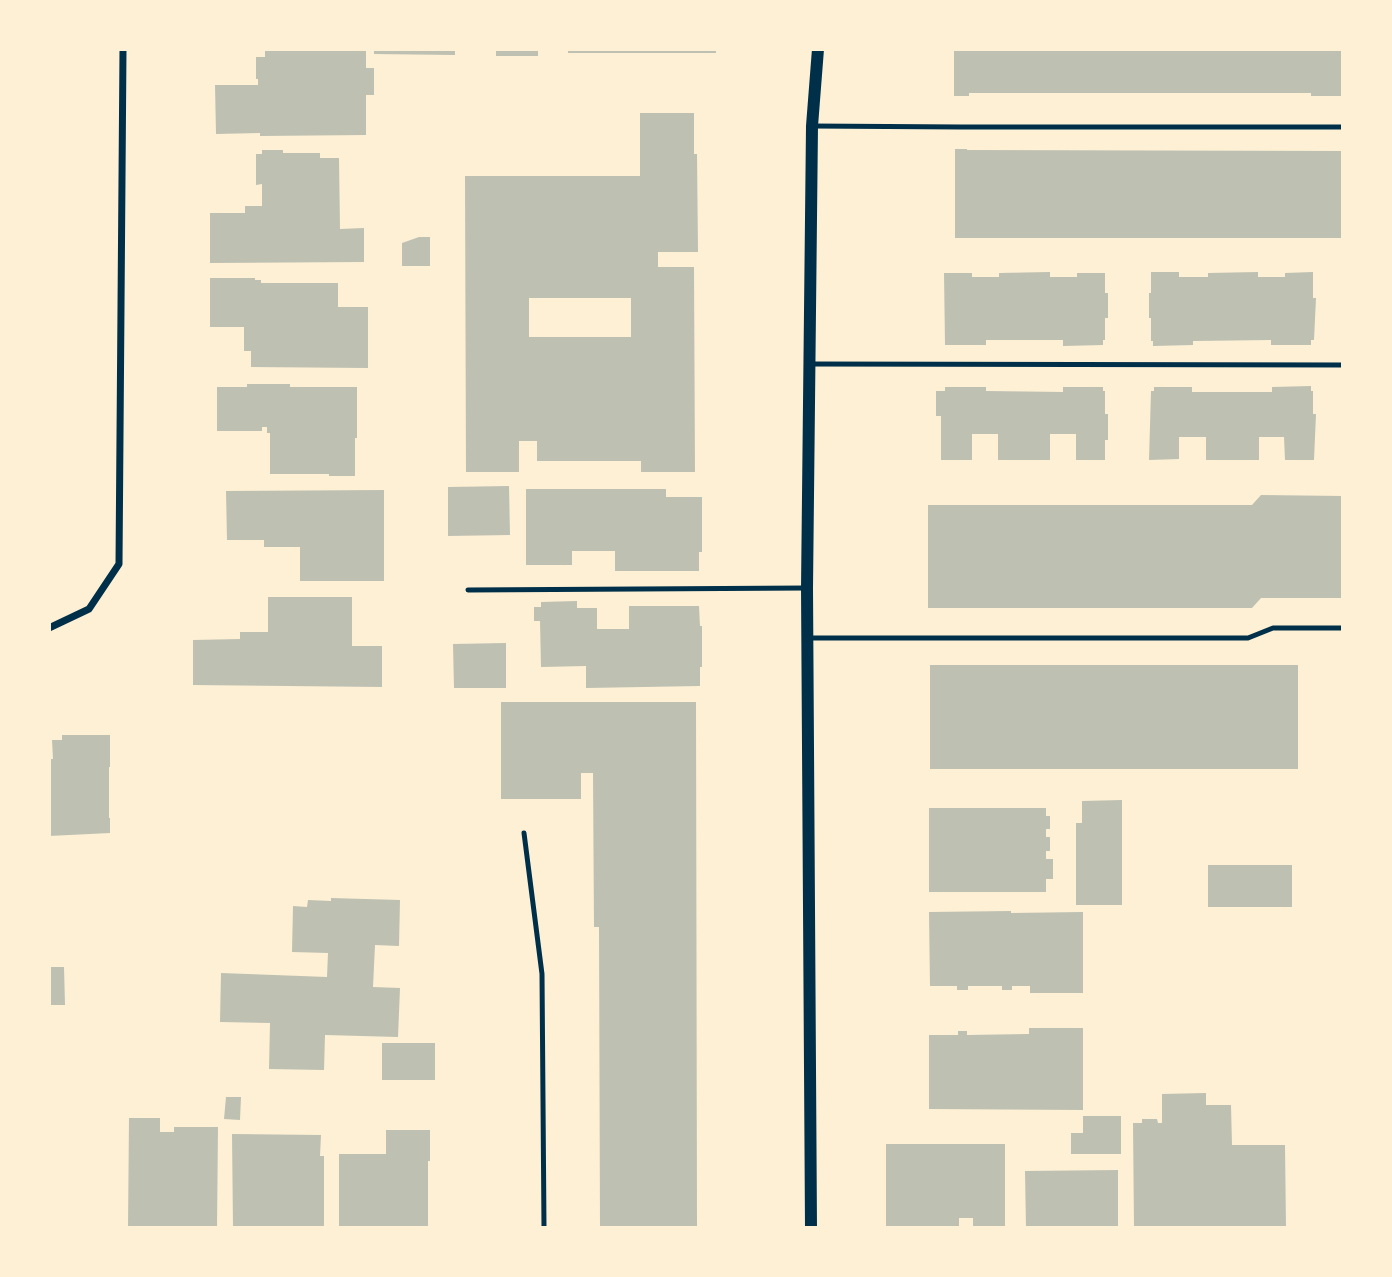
<!DOCTYPE html>
<style>
body{margin:0}
#map{position:relative;width:1392px;height:1277px;overflow:hidden;background:#fdf0d5;font-family:"Libre Baskerville",serif}
canvas{display:block}
.frame{position:absolute;inset:0;border:51px solid #fdf0d5;pointer-events:none}
</style>
<div id="map">
<canvas width="1392" height="1277"></canvas>
<div class="frame"></div>
</div>
<script>
const g = document.querySelector('canvas').getContext('2d');
g.lineJoin = 'round';
function fill(path, color) { g.fillStyle = color; g.fill(path, 'evenodd'); }
const toPath = rows => new Path2D(rows.map(r => 'M' + r).join(''));
function trace(path, color, width, dash) { g.strokeStyle = color; g.lineWidth = width; g.lineCap = dash ? 'butt' : 'round'; g.setLineDash(dash || []); g.stroke(path); }
fill(toPath([
 [265,49,366,49,366,68,374,68,374,95,366,95,366,135,260,136,260,133,216,134,215,85,258,85,258,79,256,79,256,57,265,57],
 [374,49,455,49,455,55,374,54],
 [496,49,538,49,538,56,496,56],
 [568,49,716,49,716,53,568,53],
 [954,49,1343,49,1343,96,1311,96,1311,93,969,93,969,96,954,96],
 [640,113,694,113,694,154,697,154,698,252,658,252,658,267,694,267,695,472,641,472,641,461,537,461,537,441,519,441,519,472,466,472,465,176,640,176],
 [529,298,631,298,631,337,529,337],
 [955,149,967,149,967,150,1343,151,1343,238,955,238],
 [262,150,283,150,283,153,320,153,320,158,339,158,340,229,364,228,364,262,210,263,210,213,245,213,245,206,262,206,262,184,256,185,256,154,262,154],
 [419,237,430,237,430,266,402,266,402,243],
 [1050,272,1050,277,1077,277,1077,273,1105,273,1105,293,1108,293,1108,318,1105,318,1105,340,1103,340,1103,345,1063,346,1063,340,986,340,986,345,945,345,944,273,972,273,972,277,999,277,999,273],
 [1151,272,1179,272,1179,277,1208,277,1208,273,1258,272,1258,277,1285,277,1285,273,1313,272,1313,298,1316,298,1314,340,1311,340,1311,345,1271,345,1271,340,1193,341,1193,345,1153,346,1153,341,1151,341,1151,318,1149,318,1149,293,1151,293],
 [210,278,255,278,255,280,261,280,261,283,338,283,338,307,368,307,368,368,251,367,251,351,244,351,244,327,210,327],
 [247,384,290,384,290,387,357,387,357,438,355,438,355,476,329,476,329,474,270,474,270,433,267,433,267,427,262,427,262,431,217,431,217,387,247,387],
 [1311,386,1311,391,1313,391,1313,414,1316,414,1314,460,1285,460,1284,437,1259,437,1259,460,1206,460,1206,437,1179,437,1179,459,1149,460,1151,391,1154,391,1154,387,1192,387,1192,392,1272,392,1272,387],
 [945,387,986,387,986,391,1063,392,1063,387,1103,387,1103,391,1105,391,1105,414,1108,414,1108,440,1105,440,1105,460,1076,460,1076,434,1050,434,1050,460,998,460,998,434,972,434,972,460,941,460,941,416,936,416,936,391,945,391],
 [509,486,510,535,448,536,448,487],
 [526,489,666,489,666,497,702,497,702,552,699,552,699,571,615,571,615,551,572,551,572,565,526,565],
 [384,490,384,581,300,581,300,547,264,547,264,540,227,540,226,491],
 [1261,495,1343,496,1343,598,1261,598,1252,608,928,608,928,505,1252,505],
 [268,597,352,597,352,646,382,646,382,687,193,685,193,640,240,639,240,632,268,632],
 [577,601,577,608,597,608,597,629,629,629,629,606,699,606,700,626,702,626,702,667,700,667,700,686,586,688,586,666,541,667,540,621,534,621,534,607,541,607,541,602],
 [506,643,506,688,454,688,453,644],
 [930,665,1298,665,1298,769,930,769],
 [501,702,696,702,697,1228,600,1228,599,927,594,927,593,773,581,773,581,799,501,799],
 [62,735,110,735,110,767,109,767,109,818,110,818,110,833,49,836,49,759,53,759,52,740,62,740],
 [1122,800,1122,905,1076,905,1076,823,1082,823,1082,801],
 [929,808,1046,808,1046,816,1050,816,1050,829,1046,829,1046,837,1050,837,1050,851,1046,851,1046,859,1053,859,1053,879,1046,879,1046,892,929,892],
 [1208,865,1292,865,1292,907,1208,907],
 [331,898,400,900,399,946,375,945,373,987,400,988,398,1037,325,1035,324,1070,269,1069,270,1023,220,1022,221,973,327,977,328,953,292,952,293,906,307,907,308,900,331,901],
 [1011,911,1011,913,1083,912,1083,993,1030,993,1030,986,1012,986,1012,990,1002,990,1002,986,968,986,968,990,957,990,957,986,930,986,929,912],
 [49,967,64,967,65,1005,49,1005],
 [1029,1028,1083,1028,1083,1110,929,1109,929,1035,958,1035,958,1031,967,1031,967,1035,1029,1034],
 [382,1043,435,1043,435,1080,382,1080],
 [1206,1093,1206,1105,1231,1105,1232,1145,1285,1145,1286,1228,1134,1228,1133,1123,1142,1123,1142,1119,1157,1119,1158,1123,1162,1123,1162,1094],
 [226,1097,241,1097,240,1120,224,1119],
 [1083,1116,1121,1116,1121,1154,1071,1154,1071,1133,1083,1133],
 [129,1118,160,1118,160,1132,174,1132,174,1127,218,1127,217,1228,128,1228],
 [386,1130,430,1130,430,1161,428,1161,428,1228,339,1228,339,1154,386,1154],
 [232,1134,321,1135,320,1156,324,1156,324,1228,233,1228],
 [886,1144,1005,1144,1005,1228,973,1228,973,1218,959,1218,959,1228,886,1228],
 [1118,1170,1118,1228,1026,1228,1025,1171]
]), '#bec0b2');
trace(toPath([
 [812,126,961,127,1343,127],
 [810,364,1343,365],
 [468,590,807,588],
 [807,638,1248,638,1273,628,1343,628],
 [524,833,542,974,544,1228]
]), '#003049', 5);
trace(toPath([
 [49,628,89,609,119,564,123,49]
]), '#003049', 7);
trace(toPath([
 [811,1228,807,588,812,126,818,49]
]), '#003049', 12);
</script>
